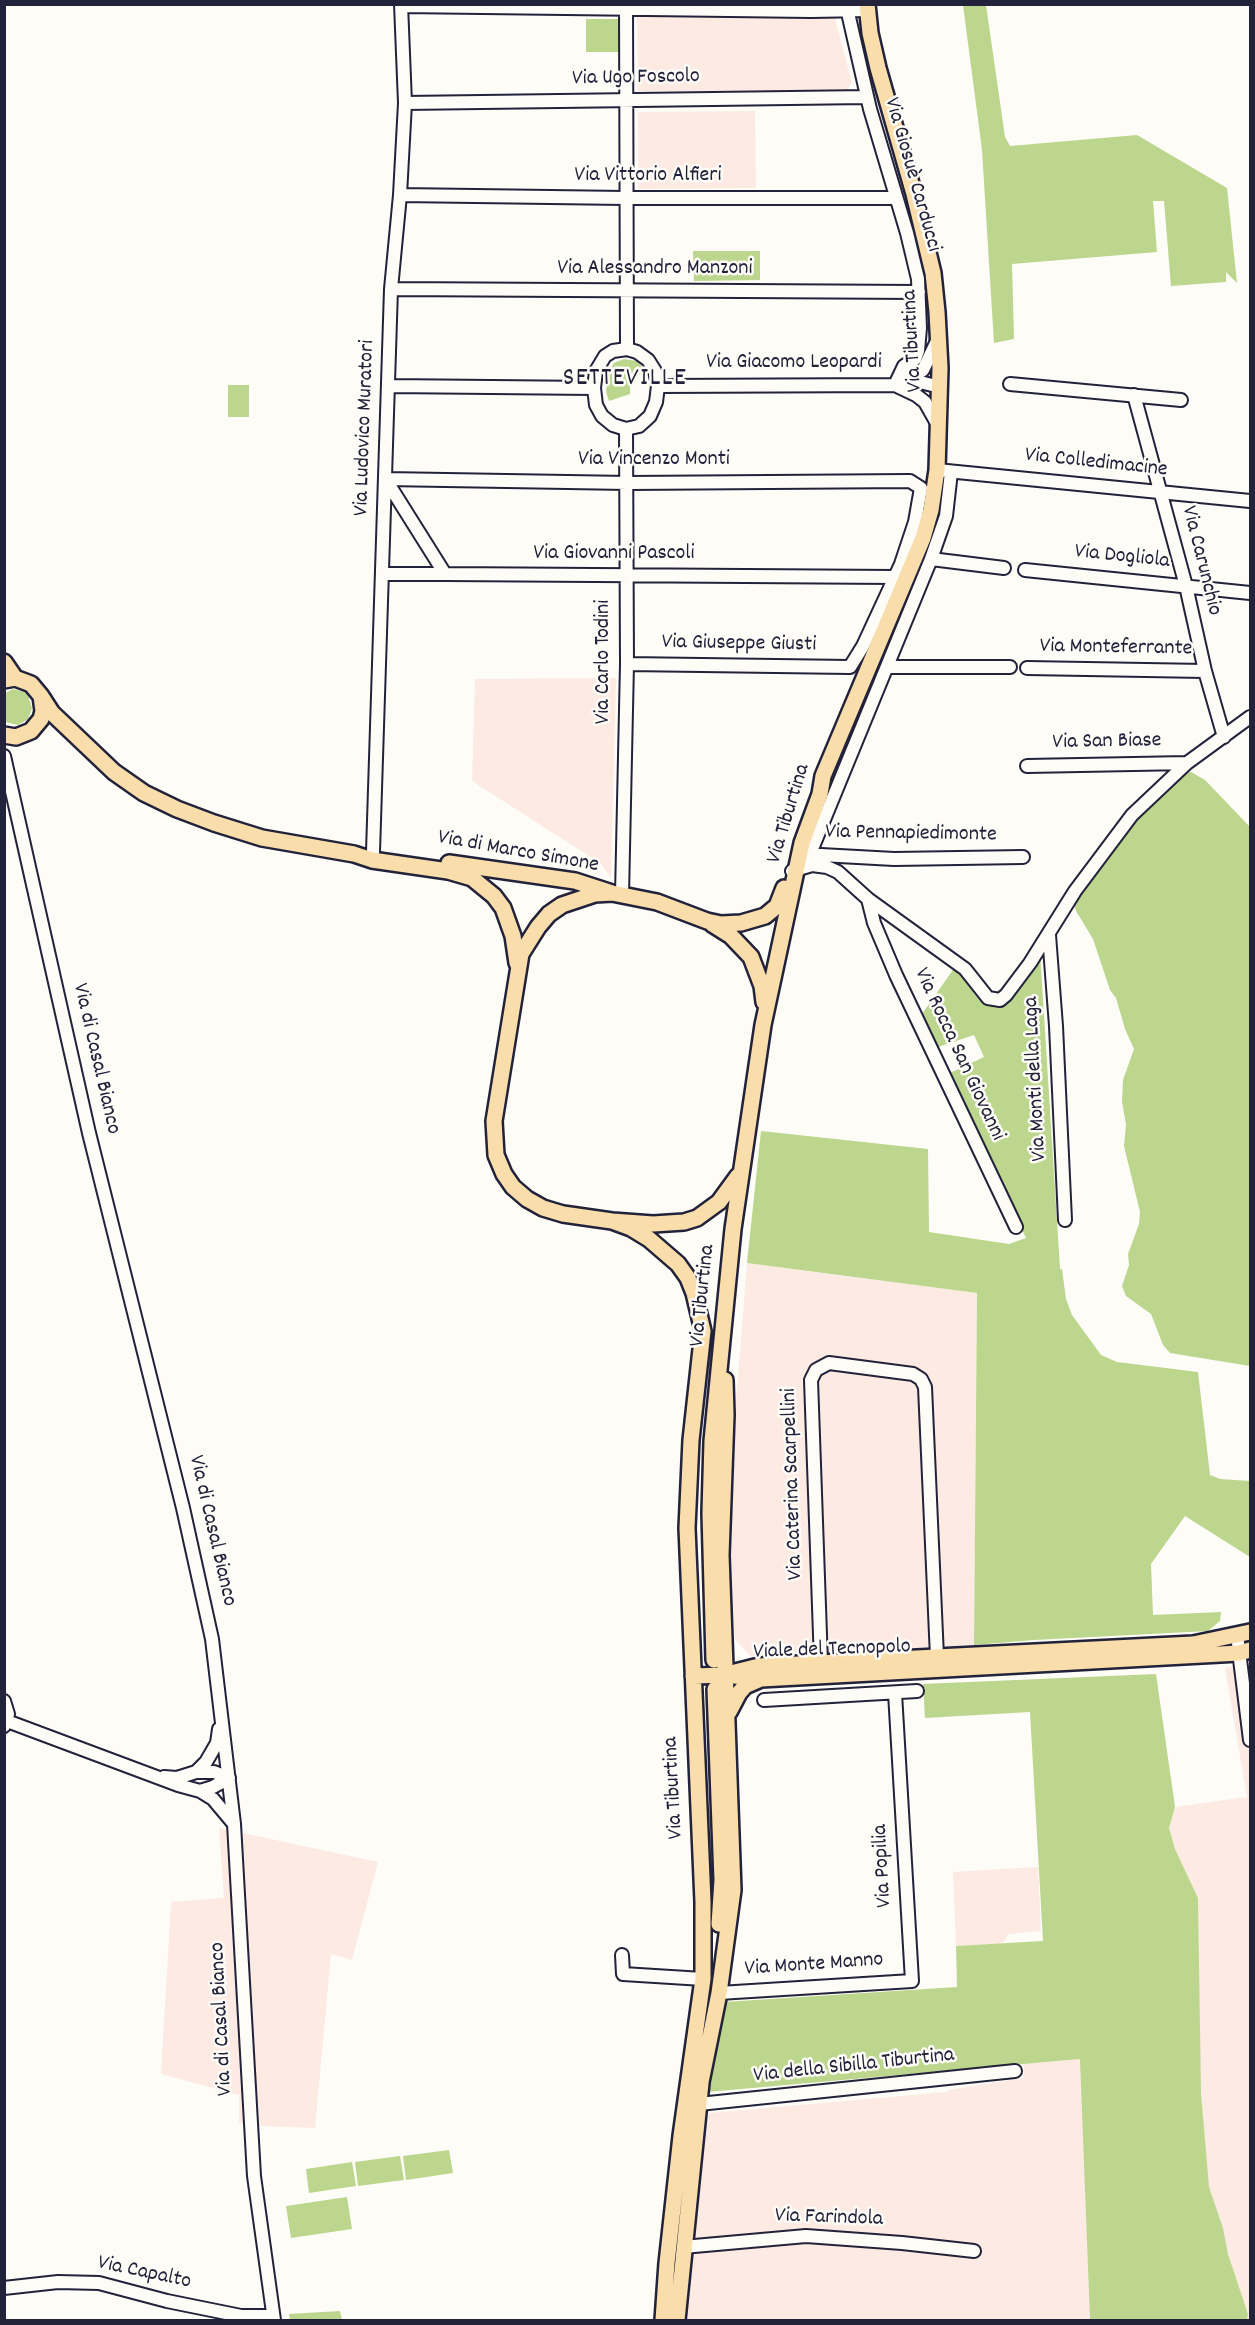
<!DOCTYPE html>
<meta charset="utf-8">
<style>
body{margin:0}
#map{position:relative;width:1255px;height:2325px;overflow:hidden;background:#fdfcf7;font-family:Dekko,sans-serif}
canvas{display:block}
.frame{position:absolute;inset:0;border:6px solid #22223b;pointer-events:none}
</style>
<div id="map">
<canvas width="1255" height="2325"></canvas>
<div class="frame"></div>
</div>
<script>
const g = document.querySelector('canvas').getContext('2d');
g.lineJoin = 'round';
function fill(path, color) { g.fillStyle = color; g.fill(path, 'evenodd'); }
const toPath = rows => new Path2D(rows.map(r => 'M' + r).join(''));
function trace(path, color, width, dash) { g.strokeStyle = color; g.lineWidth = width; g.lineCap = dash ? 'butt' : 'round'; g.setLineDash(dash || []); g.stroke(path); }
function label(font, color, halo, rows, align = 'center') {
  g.font = font + ' Dekko,sans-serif'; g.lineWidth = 5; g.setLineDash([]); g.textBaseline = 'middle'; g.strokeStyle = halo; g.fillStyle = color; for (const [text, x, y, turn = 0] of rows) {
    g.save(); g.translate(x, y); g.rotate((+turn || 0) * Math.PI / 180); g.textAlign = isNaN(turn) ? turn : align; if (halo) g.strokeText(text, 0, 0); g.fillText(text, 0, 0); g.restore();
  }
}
fill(toPath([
 [637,15,834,15,852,83,846,91,638,91],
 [755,111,756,188,638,189,638,112],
 [616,678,611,878,600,863,472,781,475,679],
 [747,1263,977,1293,974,1645,750,1656,734,1638,729,1491],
 [1250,1661,1250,2320,1247,2320,1248,2314,1228,2254,1223,2228,1209,2187,1204,2149,1200,2067,1198,1898,1175,1849,1169,1828,1175,1807,1247,1797,1225,1668],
 [219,1828,378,1862,352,1960,331,1954,315,2128,262,2126,239,2123,239,2095,161,2074,171,1902,224,1898],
 [1038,1867,1041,1931,1008,1934,1006,1939,1001,1944,956,1946,953,1872],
 [1081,2059,1090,2320,680,2320,696,2170,709,2113,947,2092,947,2090,1024,2078,1024,2064]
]), '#fceae3');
fill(toPath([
 [963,5,986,5,1005,137,1010,146,1137,135,1227,188,1237,283,1226,272,1226,282,1171,286,1164,201,1153,201,1157,252,1012,264,1014,339,994,343,982,150],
 [586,19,619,19,619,52,586,52],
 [693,251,760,251,760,280,694,281],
 [624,359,637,361,646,372,630,378,630,394,609,401,606,392,608,372,614,363],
 [228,385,249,385,249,417,228,417],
 [13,689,24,692,28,696,32,708,28,719,18,725,5,722,5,693],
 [1191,772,1205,780,1250,827,1250,1366,1170,1353,1163,1345,1151,1314,1126,1296,1122,1286,1129,1265,1128,1254,1139,1224,1140,1212,1124,1146,1126,1124,1122,1102,1123,1080,1134,1049,1125,1029,1116,998,1110,990,1093,939,1076,911,1073,901,1135,815,1177,776],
 [1040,952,1060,1269,1062,1269,1066,1299,1072,1315,1101,1355,1117,1362,1198,1372,1210,1475,1220,1479,1250,1481,1250,1557,1185,1516,1151,1564,1153,1615,1221,1612,1220,1621,1208,1631,1034,1640,974,1645,977,1293,747,1263,761,1131,928,1149,929,1232,1009,1244,1026,1238,950,1073,984,1057,974,1035,938,1047,922,1014,955,967,980,1001,991,1006],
 [1156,1674,1175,1807,1169,1828,1175,1849,1198,1898,1201,2093,1209,2187,1223,2228,1228,2254,1248,2314,1247,2320,1090,2320,1080,2059,707,2092,724,2002,957,1987,956,1946,1043,1941,1030,1712,925,1718,923,1684],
 [449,2150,453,2173,406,2180,403,2156],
 [400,2156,404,2180,358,2186,355,2162],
 [352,2162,356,2186,309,2193,306,2169],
 [347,2197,352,2229,291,2238,286,2206],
 [340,2311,342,2320,290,2320,289,2314]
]), '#bcd68d');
const minor = toPath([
 [626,4,627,349],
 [817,4,811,11,868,10],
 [846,4,870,109,907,233,918,279,920,328,918,351,915,359,904,366,895,385],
 [401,6,811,11],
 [405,103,867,97],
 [400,195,625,198,896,198],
 [391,289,919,292],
 [627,349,637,352,648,360,655,371,658,386,656,402,650,416,639,426,626,429,613,425,602,416,596,405,594,388,596,371,605,356,613,351,627,349],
 [906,382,920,382,940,387],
 [1010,384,1181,400],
 [895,385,916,395,925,402,938,425],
 [388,386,594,388],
 [658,386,895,385,910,379,923,370,937,341],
 [1134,395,1186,586,1205,671,1224,737],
 [937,470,1250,501],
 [951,472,946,516,931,559,1004,568],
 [385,479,628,483,910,481,921,488,915,522,901,564,863,646,850,667,627,664],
 [386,480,445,574,895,577],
 [1025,570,1250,593],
 [382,574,445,574],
 [887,667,1010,667],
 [1027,668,1205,671],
 [4,756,89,1133,183,1508,212,1639,234,1824,254,2176,274,2320],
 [1027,766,1187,763],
 [373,852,391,289,400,195,405,103,401,4],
 [802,857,821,855,894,859,1023,857],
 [805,866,931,559],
 [792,871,812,865,827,867,838,872,868,899,965,969,988,998,1000,1000,1006,995,1030,963,1075,891,1132,815,1187,763,1250,717],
 [622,895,627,664,626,429],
 [868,899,874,923,896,975,1016,1227],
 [1049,935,1056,1026,1065,1220],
 [1237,1635,1250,1740],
 [821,1663,811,1380,816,1370,829,1363,913,1374,921,1379,925,1387,937,1657],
 [764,1700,917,1691],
 [4,1701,8,1714,4,1726],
 [7,1721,178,1785,200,1791,213,1799,234,1824],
 [196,1772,206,1762,217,1743,219,1729],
 [164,1777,177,1778,196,1772,214,1772,229,1778],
 [200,1791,213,1787,229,1778],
 [622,1955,623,1974,703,1979],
 [719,1993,912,1981,895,1693],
 [699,2104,1015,2071],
 [683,2247,806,2236,902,2243,974,2251],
 [4,2288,58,2282,99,2283,167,2301,241,2316,273,2316]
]);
const major = toPath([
 [4,662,15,678],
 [4,680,15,678,31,684,41,696,43,711,41,719,31,731,16,737,4,735],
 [41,696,52,713,114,772,144,793,177,809,214,823,262,838,354,854,372,860,448,871,472,878,494,896,503,908,513,936,517,963],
 [449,863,575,881,612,893,657,902,707,921,721,924,741,923,765,916,777,906,784,888],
 [612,893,595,894,562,905,549,914,538,927,521,954,494,1121,496,1155,504,1174,513,1187,527,1199,543,1208,563,1214,612,1221,653,1224,684,1222,697,1218,719,1202,738,1176],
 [712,924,731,936,751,957,762,986,764,1002],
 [612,1221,631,1228,649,1239,678,1264,688,1278,694,1293,703,1331,691,1440,687,1528,703,1902,703,1979,681,2136,667,2263,663,2320],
 [714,1660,710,1513,712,1441,733,1229,763,1025,802,843,820,794,823,776,923,538,931,510,937,470,940,368,937,312,933,273,914,194,878,68,870,33,867,4],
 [735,1672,759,1666,1193,1644,1250,1632],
 [693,1676,726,1675,761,1679,1239,1653,1250,1650],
 [715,1689,722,1880,719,1924],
 [729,1712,739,1693,745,1686,761,1679],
 [701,2082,719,1993,733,1890,721,1555,726,1415,725,1380],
 [677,2320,702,2073]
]);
trace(minor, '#22223b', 16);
trace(major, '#22223b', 20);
trace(minor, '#fdfcf7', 12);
trace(major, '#f9ddab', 15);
label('22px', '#22223b', '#fdfcf7', [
 ["Via Ugo Foscolo",636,79,-1],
 ["Via Giosuè Carducci",911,175,74],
 ["Via Vittorio Alfieri",648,177],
 ["Via Alessandro Manzoni",655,270],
 ["Via Tiburtina",914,341,-93],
 ["Via Giacomo Leopardi",794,364],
 ["Via Ludovico Muratori",366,428,-88],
 ["Via Vincenzo Monti",654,461],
 ["Via Colledimacine",1096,464,6],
 ["Via Giovanni Pascoli",614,555],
 ["Via Dogliola",1122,558,6],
 ["Via Carunchio",1200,561,76],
 ["Via Giuseppe Giusti",739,645,1],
 ["Via Monteferrante",1116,649,1],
 ["Via Carlo Todini",605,662,-90],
 ["Via San Biase",1107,743,-1],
 ["Via Tiburtina",790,814,-73],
 ["Via Pennapiedimonte",911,835,1],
 ["Via di Marco Simone",518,853,10],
 ["Via Rocca San Giovanni",958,1055,65],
 ["Via di Casal Bianco",95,1059,77],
 ["Via Monti della Laga",1037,1079,-93],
 ["Via Tiburtina",704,1296,-84],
 ["Via Caterina Scarpellini",794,1484,-92],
 ["Via di Casal Bianco",211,1531,77],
 ["Viale del Tecnopolo",832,1651,-2],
 ["Via Tiburtina",675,1788,-93],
 ["Via Popilia",884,1866,-93],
 ["Via Monte Manno",814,1966,-4],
 ["Via di Casal Bianco",223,2019,-93],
 ["Via della Sibilla Tiburtina",854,2067,-6],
 ["Via Farindola",829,2219,2],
 ["Via Capalto",144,2274,12]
]);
g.letterSpacing = '1.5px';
label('26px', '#22223b', '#fdfcf7', [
 ["SETTEVILLE",625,380]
]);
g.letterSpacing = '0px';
</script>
